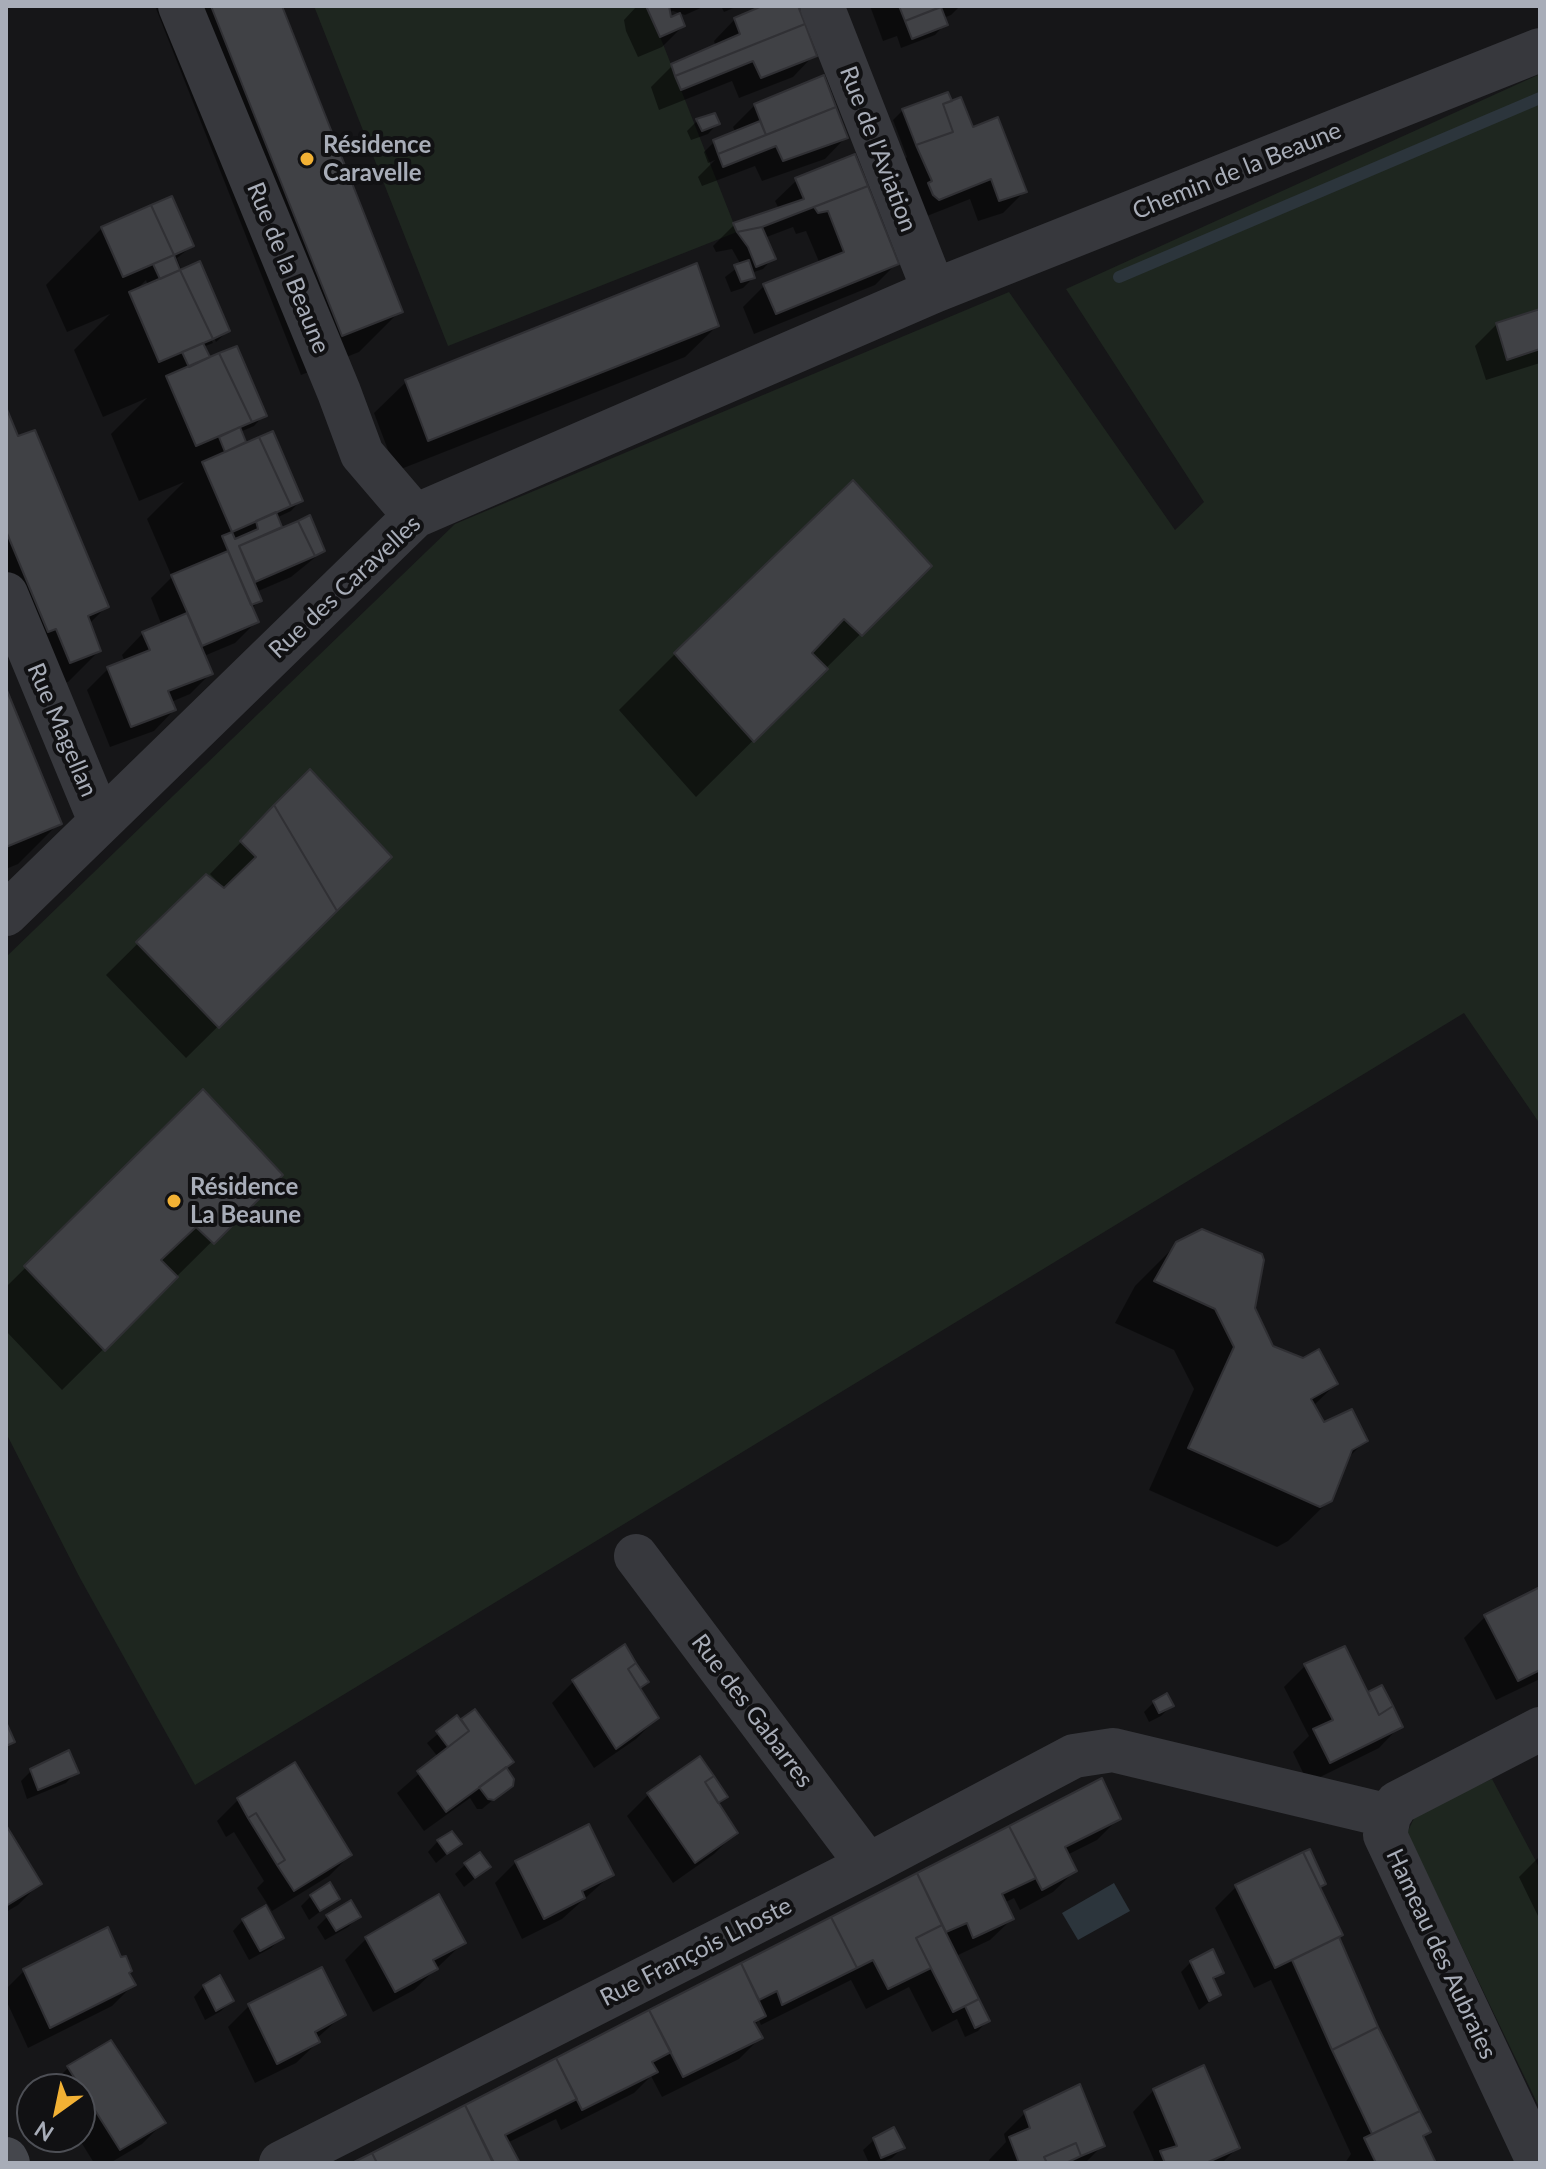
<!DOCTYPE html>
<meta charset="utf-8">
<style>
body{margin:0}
#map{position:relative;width:1546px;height:2169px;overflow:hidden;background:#161618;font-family:Lato,sans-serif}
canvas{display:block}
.frame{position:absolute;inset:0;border:8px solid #a8adb8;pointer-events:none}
.north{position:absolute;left:16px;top:2073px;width:80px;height:80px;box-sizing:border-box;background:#111113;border:2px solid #4d4f55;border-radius:50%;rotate:213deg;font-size:22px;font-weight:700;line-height:32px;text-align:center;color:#a8adb8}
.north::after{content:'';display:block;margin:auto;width:28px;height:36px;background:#f2b134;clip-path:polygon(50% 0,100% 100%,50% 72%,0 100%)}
</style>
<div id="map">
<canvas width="1546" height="2169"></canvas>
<div class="frame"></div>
<div class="north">N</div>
</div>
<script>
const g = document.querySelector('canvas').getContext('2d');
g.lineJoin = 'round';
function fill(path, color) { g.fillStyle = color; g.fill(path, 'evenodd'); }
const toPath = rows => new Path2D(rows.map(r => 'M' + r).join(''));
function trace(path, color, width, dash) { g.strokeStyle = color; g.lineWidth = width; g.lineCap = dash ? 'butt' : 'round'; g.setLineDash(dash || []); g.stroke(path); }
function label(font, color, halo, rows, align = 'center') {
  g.font = font + ' Lato,sans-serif'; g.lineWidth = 8; g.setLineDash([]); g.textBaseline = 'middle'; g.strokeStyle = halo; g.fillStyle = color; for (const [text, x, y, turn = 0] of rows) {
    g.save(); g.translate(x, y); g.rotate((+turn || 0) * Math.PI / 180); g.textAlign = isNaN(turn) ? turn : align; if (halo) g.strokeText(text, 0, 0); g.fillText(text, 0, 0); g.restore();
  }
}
fill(toPath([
 [314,6,648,6,737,232,448,346],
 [1540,74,1540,1124,1464,1013,195,1785,80,1578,6,1433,6,957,455,524,1009,292,1175,530,1204,502,1066,289],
 [1492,1779,1540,1869,1540,2109,1407,1833,1417,1812]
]), '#1e261f');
fill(toPath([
 [1114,1883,1130,1911,1078,1940,1062,1913]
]), '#2c353c');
fill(toPath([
 [155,6,280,6,400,311,359,352,301,375],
 [637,6,705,6,685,15,673,11,668,12,670,20,683,26,662,47,638,57,626,31,624,20],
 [721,6,738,6,724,12],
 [768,6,796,6,814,55,793,77,739,98,732,81,659,110,651,87,672,66,716,47,714,41,735,19],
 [870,6,960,6,951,15,943,18,945,24,935,35,901,48,897,36,883,41],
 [755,105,846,137,825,159,762,181,755,166,702,186,698,177,715,160,708,163,704,152,714,142,736,133,733,127],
 [903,110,972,129,1024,192,1003,213,978,221,970,199,917,220,896,168,907,157,893,120],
 [697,121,718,123,708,134,691,140,687,131],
 [854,157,896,264,875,285,754,334,743,307,764,286,820,264,806,231,796,234,793,227,764,238,773,258,763,269,751,273,753,278,743,288,731,292,725,277,741,265,732,249,716,252,713,246,734,225,779,209,775,201,797,180],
 [171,198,192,246,177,258,182,271,199,264,228,331,216,342,184,273,180,273,213,343,203,347,207,357,201,363,236,348,264,415,254,426,240,432,244,442,237,448,272,434,301,500,291,511,276,518,281,530,309,518,323,551,291,577,256,592,260,600,251,609,256,622,235,643,204,656,211,673,190,694,171,702,175,709,154,731,110,747,87,690,108,669,125,662,122,655,143,633,162,626,151,598,172,577,147,519,184,482,139,501,111,434,147,398,103,417,74,350,110,314,67,332,46,285,102,228],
 [146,280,148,286,135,291],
 [1540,311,1540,363,1486,380,1475,346,1497,324],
 [717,326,685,357,396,471,374,413,406,382],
 [6,412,17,438,106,607,89,624,100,650,68,682,38,694,6,638],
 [929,566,696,797,619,710,675,654],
 [6,693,59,823,18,864,6,869],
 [243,840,389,857,186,1058,106,975,206,876,219,887,221,885,210,874],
 [203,1092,280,1174,62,1390,6,1331,6,1287],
 [1177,1244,1253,1309,1272,1347,1336,1384,1313,1406,1323,1425,1366,1440,1345,1461,1330,1500,1288,1541,1277,1547,1149,1490,1194,1389,1174,1350,1115,1323,1135,1286],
 [1540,1589,1540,1679,1496,1700,1464,1638,1485,1617],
 [1305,1666,1367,1695,1369,1693,1400,1726,1379,1748,1308,1783,1293,1752,1309,1736,1284,1687],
 [573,1682,647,1682,639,1690,657,1718,636,1739,594,1768,552,1703],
 [1154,1702,1171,1706,1161,1716,1149,1722,1144,1712],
 [474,1712,511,1785,482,1809,477,1809,470,1798,424,1831,397,1793,438,1757,427,1743,457,1718,460,1722],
 [700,1759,725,1796,717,1805,735,1833,714,1854,673,1883,627,1816,648,1795],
 [295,1765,350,1855,329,1876,272,1911,257,1888,264,1881,234,1832,226,1837,217,1821,238,1800],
 [32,1770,76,1772,66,1783,27,1799,21,1781],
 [1101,1781,1119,1818,1097,1840,1067,1855,1075,1871,1053,1892,1020,1910,1014,1898,1004,1903,1012,1919,990,1940,956,1956,988,2020,978,2031,965,2037,957,2019,932,2032,909,1987,866,2009,851,1980,761,2025,759,2020,754,2026,760,2038,739,2059,662,2097,651,2076,634,2093,561,2130,556,2119,507,2143,517,2163,357,2163],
 [6,1828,39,1884,18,1905,6,1912],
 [438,1841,459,1844,436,1863,428,1852],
 [1309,1852,1324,1884,1319,1889,1341,1935,1337,1938,1376,2027,1428,2132,1422,2138,1434,2163,1345,2163,1351,2154,1271,1980,1254,1988,1215,1908,1236,1887],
 [1540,1856,1540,1920,1519,1877],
 [516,1862,612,1874,562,1919,522,1939,495,1883],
 [466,1864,489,1867,464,1887,455,1874],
 [311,1896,338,1898,309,1920,301,1906],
 [359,1916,348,1927,325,1940,317,1927,327,1917],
 [243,1920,281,1938,271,1948,249,1960,233,1931],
 [107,1930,133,1985,112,2006,28,2048,6,2000,6,1989,24,1971],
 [367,1938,464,1942,414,1990,373,2012,345,1960],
 [1191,1962,1222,1972,1212,1982,1218,1995,1199,2010,1181,1972],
 [321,1970,344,2014,316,2039,318,2042,296,2063,255,2083,228,2027,249,2006],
 [204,1986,231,2001,221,2011,205,2020,194,1997],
 [110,2043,163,2123,142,2144,110,2163,94,2163,78,2137,80,2137,80,2089,47,2089,68,2068],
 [1154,2090,1238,2147,1222,2163,1151,2163,1154,2160,1133,2112],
 [1025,2113,1102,2146,1085,2163,990,2163,989,2160,1006,2142,1004,2134],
 [874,2140,902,2148,892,2158,880,2163,869,2163,863,2150]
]), '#0007');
trace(toPath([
 [1119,277,1540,98]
]), '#2c353c', 12);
const building = toPath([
 [211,6,282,6,403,312,342,336,211,6],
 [646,6,669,6,671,17,680,13,685,26,660,37,646,6],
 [762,6,798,6,805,24,675,76,671,64,740,34,734,18,762,6],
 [899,6,943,6,905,21,899,6],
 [941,7,948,25,912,39,905,21,941,7],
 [805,24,817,56,761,78,753,61,681,90,675,76,805,24],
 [824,75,836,107,766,135,754,104,824,75],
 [948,92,952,101,943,104,953,132,916,145,902,109,948,92],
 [961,97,973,127,998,117,1027,192,999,201,991,179,939,200,933,195,928,183,932,181,916,145,953,132,943,104,961,97],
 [836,107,848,138,783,161,776,146,723,167,718,154,836,107],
 [715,113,720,124,702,131,696,119,715,113],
 [760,121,766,135,718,154,713,140,760,121],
 [855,154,868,186,762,227,737,232,733,223,804,199,795,178,855,154],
 [868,186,899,264,776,314,763,284,844,252,828,211,818,213,814,207,868,186],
 [172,196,194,246,174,255,151,205,172,196],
 [151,205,174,255,123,277,101,227,151,205],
 [762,227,776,259,756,267,748,247,737,232,762,227],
 [174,255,180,270,160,279,153,264,174,255],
 [749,260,755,278,741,282,734,265,749,260],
 [200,261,230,331,213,339,180,270,200,261],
 [697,263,719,326,428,441,405,380,697,263],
 [180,270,213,339,159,362,129,292,180,270],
 [1540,309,1540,349,1507,360,1496,323,1540,309],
 [203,343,210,357,189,367,182,352,203,343],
 [237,346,267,416,252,422,219,353,237,346],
 [219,353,252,422,196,446,166,376,219,353],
 [6,407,18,436,35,430,109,607,88,616,101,651,70,663,56,629,48,632,6,531,6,407],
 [240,427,246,442,225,452,219,437,240,427],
 [273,431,303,501,291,506,259,437,273,431],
 [259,437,291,506,232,532,202,462,259,437],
 [853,480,932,566,862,636,844,619,812,653,828,669,754,742,674,653,853,480],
 [276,512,282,527,239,546,262,601,251,605,222,536,232,532,235,539,258,529,256,521,276,512],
 [310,515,325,551,315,556,298,521,310,515],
 [298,521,315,556,255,582,239,546,298,521],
 [228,551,259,622,202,646,171,575,228,551],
 [187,613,213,674,168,691,176,710,131,727,107,667,150,650,142,632,187,613],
 [6,688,62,824,6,847,6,688],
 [310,769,392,857,337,911,274,805,310,769],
 [274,805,337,911,219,1028,136,942,206,874,224,888,256,857,240,841,274,805],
 [203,1089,283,1175,214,1244,196,1227,161,1260,178,1277,105,1351,24,1266,203,1089],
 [1202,1229,1262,1254,1264,1260,1255,1308,1273,1346,1303,1358,1319,1349,1338,1384,1311,1399,1324,1422,1352,1409,1368,1441,1352,1450,1332,1501,1320,1507,1188,1448,1234,1347,1215,1309,1154,1281,1176,1242,1202,1229],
 [1540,1587,1540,1670,1518,1681,1484,1615,1540,1587],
 [625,1644,636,1663,628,1669,659,1718,616,1749,572,1680,625,1644],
 [1345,1646,1379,1715,1393,1706,1403,1727,1330,1763,1313,1729,1333,1720,1304,1664,1345,1646],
 [636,1663,649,1682,640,1688,628,1669,636,1663],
 [1382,1685,1393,1706,1379,1715,1368,1692,1382,1685],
 [1167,1693,1174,1706,1159,1713,1153,1701,1167,1693],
 [475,1709,514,1762,446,1812,417,1771,469,1731,461,1719,475,1709],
 [457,1715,469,1731,448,1747,436,1731,457,1715],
 [6,1722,15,1742,6,1746,6,1722],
 [69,1750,79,1773,38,1790,30,1769,69,1750],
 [700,1756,714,1776,705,1782,738,1833,695,1863,647,1793,700,1756],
 [295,1762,352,1855,294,1891,277,1865,285,1860,256,1813,248,1818,237,1798,295,1762],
 [506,1767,514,1779,513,1786,494,1800,488,1799,479,1787,506,1767],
 [714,1776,728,1797,718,1803,705,1782,714,1776],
 [1102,1778,1121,1819,1065,1847,1077,1871,1042,1890,1009,1826,1102,1778],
 [256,1813,285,1860,277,1865,248,1818,256,1813],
 [589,1824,614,1875,582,1891,585,1898,544,1919,515,1861,589,1824],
 [6,1825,42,1884,6,1906,6,1825],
 [1009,1826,1036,1878,1002,1894,1014,1919,973,1938,967,1923,946,1932,917,1873,1009,1826],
 [452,1831,462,1844,447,1854,437,1840,452,1831],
 [1310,1849,1326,1884,1320,1887,1303,1852,1310,1849],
 [480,1852,491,1867,475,1878,464,1863,480,1852],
 [1303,1852,1343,1935,1275,1968,1235,1885,1303,1852],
 [917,1873,942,1925,916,1938,931,1968,888,1989,873,1960,857,1968,831,1917,917,1873],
 [330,1882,340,1899,320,1911,310,1895,330,1882],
 [439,1894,466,1943,433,1960,438,1969,395,1992,365,1937,439,1894],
 [351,1900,361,1917,336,1931,326,1915,351,1900],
 [266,1905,284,1938,260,1951,242,1919,266,1905],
 [831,1917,857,1968,782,2005,777,1991,759,2000,741,1963,831,1917],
 [942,1925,979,1999,953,2012,916,1938,942,1925],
 [108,1927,121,1957,126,1956,132,1971,129,1973,136,1985,50,2028,23,1969,108,1927],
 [1339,1937,1378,2027,1332,2050,1292,1960,1339,1937],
 [1213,1949,1224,1973,1213,1978,1221,1995,1209,2001,1190,1961,1213,1949],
 [741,1963,766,2016,754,2022,763,2038,683,2077,649,2010,741,1963],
 [322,1967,346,2015,315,2032,320,2042,277,2064,248,2004,322,1967],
 [220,1975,234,2001,216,2011,203,1985,220,1975],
 [979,1999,990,2021,975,2028,965,2006,979,1999],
 [649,2010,671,2052,652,2062,658,2072,582,2110,556,2058,649,2010],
 [1378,2027,1420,2111,1372,2134,1332,2050,1378,2027],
 [111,2040,166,2123,120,2150,67,2066,111,2040],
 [556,2058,577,2099,505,2135,520,2163,494,2163,465,2105,556,2058],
 [1204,2065,1240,2148,1206,2163,1165,2163,1160,2151,1177,2146,1153,2089,1204,2065],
 [1080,2084,1105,2146,1081,2156,1076,2143,1044,2157,1047,2163,1019,2163,1009,2137,1030,2128,1024,2111,1080,2084],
 [465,2105,493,2163,377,2163,372,2153,465,2105],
 [1420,2111,1431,2132,1423,2136,1436,2163,1376,2163,1364,2138,1420,2111],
 [894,2127,905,2148,881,2158,873,2138,894,2127],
 [1076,2143,1081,2156,1066,2163,1047,2163,1044,2157,1076,2143],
 [372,2153,377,2163,352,2163,372,2153]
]);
fill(building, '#404145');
trace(building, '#303034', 2);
trace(toPath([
 [180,6,339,392,362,454,415,516],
 [822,6,934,291],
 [6,594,100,821],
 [6,914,415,516,934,291,1540,50],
 [636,1556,868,1865],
 [281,2163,868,1865,1074,1756,1113,1750,1389,1816],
 [1539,2163,1385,1835,1389,1816,1397,1803,1540,1729]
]), '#37383d', 44);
trace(toPath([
 [6,2159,8,2163]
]), '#45474d', 44);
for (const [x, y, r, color] of [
 [307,159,8,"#f2b134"],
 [174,1201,8,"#f2b134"]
]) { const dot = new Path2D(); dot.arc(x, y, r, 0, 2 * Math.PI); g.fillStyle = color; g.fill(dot); trace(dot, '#111113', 3); }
label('bold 24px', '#a8adb8', '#111113', [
 ["Résidence",323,145],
 ["Caravelle",323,173],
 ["Résidence",190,1187],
 ["La Beaune",190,1215]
], 'left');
label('24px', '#a8adb8', '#111113', [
 ["Rue de l'Aviation",878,149,69],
 ["Chemin de la Beaune",1237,171,-22],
 ["Rue de la Beaune",288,268,68],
 ["Rue des Caravelles",345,587,-43],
 ["Rue Magellan",62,730,67],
 ["Rue des Gabarres",752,1711,53],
 ["Rue François Lhoste",696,1952,-27],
 ["Hameau des Aubraies",1441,1954,65]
]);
</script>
